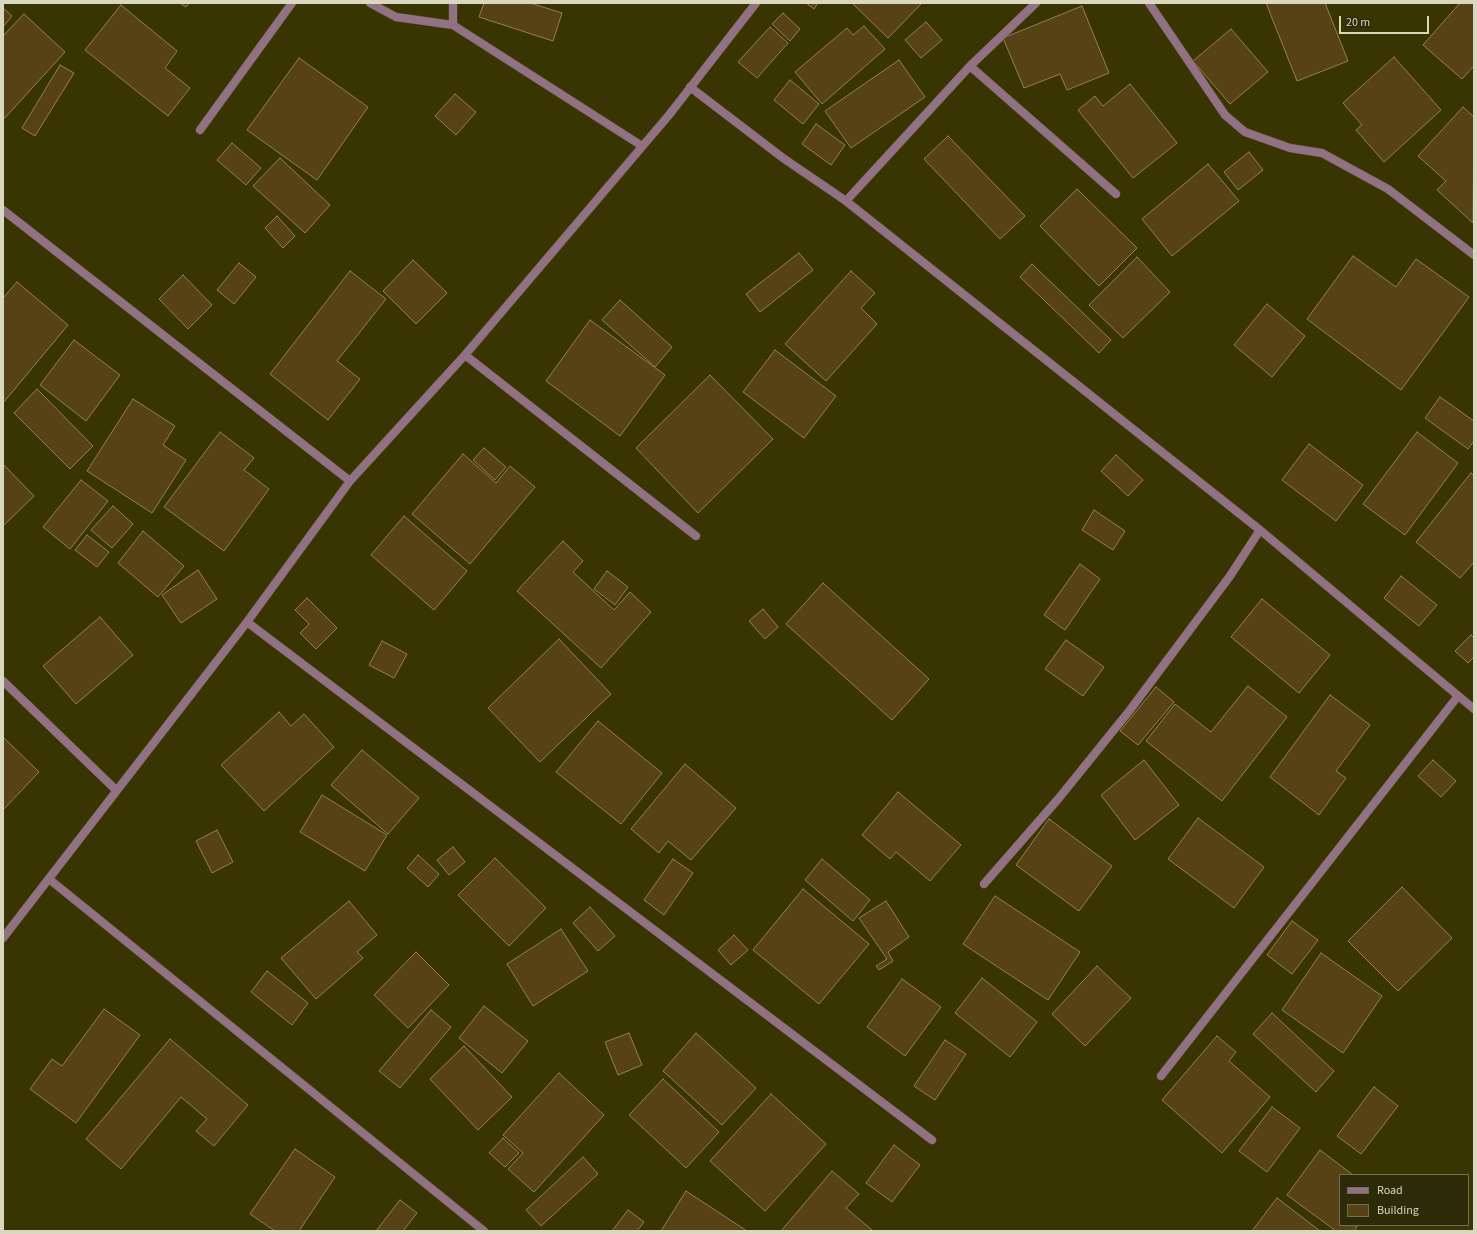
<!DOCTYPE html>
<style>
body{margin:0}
#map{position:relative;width:1477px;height:1234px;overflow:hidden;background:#393503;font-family:"Source Sans 3",sans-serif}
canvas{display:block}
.frame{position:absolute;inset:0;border:4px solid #d9d7bf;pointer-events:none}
.legend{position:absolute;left:1339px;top:1174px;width:130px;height:52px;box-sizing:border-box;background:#2d2a07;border:1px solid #726f51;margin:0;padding:5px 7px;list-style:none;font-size:12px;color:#d9d7bf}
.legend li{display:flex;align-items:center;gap:8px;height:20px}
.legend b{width:20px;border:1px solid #726f51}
.scale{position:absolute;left:1339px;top:16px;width:90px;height:18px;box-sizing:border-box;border:2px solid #d9d7bf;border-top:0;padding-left:5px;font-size:12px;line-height:14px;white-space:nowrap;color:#d9d7bf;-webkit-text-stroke:3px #2d2a07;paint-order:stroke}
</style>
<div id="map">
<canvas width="1477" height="1234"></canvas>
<div class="frame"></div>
<ul class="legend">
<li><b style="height:5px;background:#937184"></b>Road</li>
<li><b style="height:11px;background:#564214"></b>Building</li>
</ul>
<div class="scale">20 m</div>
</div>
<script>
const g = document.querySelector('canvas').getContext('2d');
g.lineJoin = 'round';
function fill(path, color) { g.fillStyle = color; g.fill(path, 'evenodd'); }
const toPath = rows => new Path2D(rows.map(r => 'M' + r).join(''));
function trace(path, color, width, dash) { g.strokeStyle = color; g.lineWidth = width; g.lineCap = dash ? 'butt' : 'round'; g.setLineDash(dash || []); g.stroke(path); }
const building = toPath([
 [180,3,189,3,186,7,180,3],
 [484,3,530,3,562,13,553,41,479,17,484,3],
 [806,3,818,3,814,9,806,3],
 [852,3,922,3,888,38,852,3],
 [1266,3,1325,3,1348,61,1297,81,1266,3],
 [1460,3,1474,3,1474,66,1462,79,1423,45,1460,3],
 [121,5,177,51,165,68,190,88,168,116,85,50,121,5],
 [1082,6,1109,73,1067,90,1060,74,1024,88,1003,38,1082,6],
 [3,8,12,16,3,27,3,8],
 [783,13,800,29,790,41,772,24,783,13],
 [24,14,65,52,3,120,3,36,24,14],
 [926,22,942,40,921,58,905,40,926,22],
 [864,26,885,49,822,104,795,72,847,28,853,35,864,26],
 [770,27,788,43,757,78,738,62,770,27],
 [1231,29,1268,72,1230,104,1193,61,1231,29],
 [1394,57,1441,110,1384,162,1356,130,1362,125,1343,103,1394,57],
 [299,58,368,107,317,180,247,130,299,58],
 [899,60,925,97,851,148,825,111,899,60],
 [60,65,74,73,35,136,22,128,60,65],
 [790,80,819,104,803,124,774,100,790,80],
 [1130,84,1177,143,1133,178,1078,110,1095,96,1103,106,1130,84],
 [455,94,476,112,456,135,435,116,455,94],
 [1463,107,1474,117,1473,223,1437,190,1446,181,1418,156,1463,107],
 [816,124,845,145,831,165,802,144,816,124],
 [948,136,1025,216,1000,239,924,159,948,136],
 [232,143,261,168,246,185,217,160,232,143],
 [1249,152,1263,170,1238,190,1224,172,1249,152],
 [280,158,330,205,305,233,253,186,280,158],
 [1208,164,1239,201,1172,256,1142,219,1208,164],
 [1077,189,1137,248,1099,286,1040,226,1077,189],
 [277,216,295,236,283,248,265,228,277,216],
 [799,253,813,270,760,312,746,294,799,253],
 [1353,256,1396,287,1416,259,1469,297,1401,390,1307,319,1353,256],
 [1137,257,1170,292,1123,338,1089,305,1137,257],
 [413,260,447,293,416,324,383,291,413,260],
 [239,263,256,277,234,304,217,290,239,263],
 [1032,264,1111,340,1099,353,1020,277,1032,264],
 [350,271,386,299,337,361,360,379,328,420,270,374,350,271],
 [851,271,875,293,861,308,877,324,826,381,785,344,851,271],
 [183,275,212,305,188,329,159,299,183,275],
 [17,282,68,325,3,403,3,298,17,282],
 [620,300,672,347,655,367,602,320,620,300],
 [1267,304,1305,336,1272,377,1234,345,1267,304],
 [590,320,665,375,620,436,546,381,590,320],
 [74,340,120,375,86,421,40,385,74,340],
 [775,350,836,396,804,438,743,392,775,350],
 [710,375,773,439,698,513,636,448,710,375],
 [37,389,93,446,70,469,14,413,37,389],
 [1440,397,1474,421,1474,441,1468,449,1425,418,1440,397],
 [133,399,175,426,163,445,186,460,152,513,87,471,133,399],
 [220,432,254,458,244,470,269,489,224,551,164,507,220,432],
 [1417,432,1458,463,1405,535,1363,504,1417,432],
 [1309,444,1363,485,1336,521,1282,480,1309,444],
 [484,448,506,467,495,480,473,460,484,448],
 [463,454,496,483,510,466,535,487,470,564,412,514,463,454],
 [1116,455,1143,480,1128,496,1101,471,1116,455],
 [3,464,34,496,3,526,3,464],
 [1471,473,1474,476,1474,562,1460,578,1416,542,1471,473],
 [81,480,108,501,70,549,43,527,81,480],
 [113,506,133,524,112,548,91,530,113,506],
 [1094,510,1125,531,1113,550,1082,530,1094,510],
 [404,516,467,571,434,610,371,555,404,516],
 [143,531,184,566,158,597,118,563,143,531],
 [87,535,109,552,97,567,75,550,87,535],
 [563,541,583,561,573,572,614,610,630,592,651,612,601,668,517,591,563,541],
 [1080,564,1100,579,1065,630,1044,615,1080,564],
 [198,570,217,599,181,623,162,595,198,570],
 [607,571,628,587,615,605,594,589,607,571],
 [1401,576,1437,605,1419,626,1384,598,1401,576],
 [823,583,929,679,892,720,786,624,823,583],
 [307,598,337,628,316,649,300,633,309,624,295,610,307,598],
 [1262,599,1330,655,1299,693,1231,637,1262,599],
 [763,609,778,627,765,639,749,621,763,609],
 [100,617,133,655,76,704,43,666,100,617],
 [1471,635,1474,638,1474,657,1468,663,1455,651,1471,635],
 [559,639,611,694,540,762,488,708,559,639],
 [1066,640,1104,667,1083,696,1045,669,1066,640],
 [382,641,407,654,394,678,369,665,382,641],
 [1248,686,1287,717,1222,801,1146,741,1175,704,1211,732,1248,686],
 [1156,687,1174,702,1138,745,1120,731,1156,687],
 [1330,695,1370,725,1336,771,1346,778,1319,815,1270,777,1330,695],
 [279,712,291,726,304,714,334,747,264,811,221,765,279,712],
 [598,721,662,773,621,824,556,772,598,721],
 [3,737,39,772,3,810,3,737],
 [362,750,419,798,388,834,331,785,362,750],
 [1144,760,1179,805,1135,840,1101,795,1144,760],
 [1433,760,1456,781,1441,797,1418,776,1433,760],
 [685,764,736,808,691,860,668,841,659,853,631,829,685,764],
 [898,792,961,845,930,881,896,852,890,859,862,835,898,792],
 [322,795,387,835,365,871,300,832,322,795],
 [1198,818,1264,867,1234,908,1168,859,1198,818],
 [1049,819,1112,866,1079,911,1016,865,1049,819],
 [217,830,233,862,212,873,196,841,217,830],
 [453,847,465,862,449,875,437,860,453,847],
 [418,855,439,874,428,887,407,868,418,855],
 [495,858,546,908,509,946,458,895,495,858],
 [673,859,693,873,664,915,644,900,673,859],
 [822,859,870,900,853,921,805,880,822,859],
 [1402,887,1452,938,1398,991,1348,941,1402,887],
 [803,889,869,944,819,1004,753,950,803,889],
 [995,896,1080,952,1048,1000,963,944,995,896],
 [349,901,377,935,357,952,363,958,316,999,281,958,349,901],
 [886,901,909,937,888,952,893,961,879,970,876,966,887,959,859,918,886,901],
 [590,907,615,936,598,951,573,923,590,907],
 [1292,921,1318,940,1292,974,1267,955,1292,921],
 [561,929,588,971,533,1006,507,964,561,929],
 [734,935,748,950,731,965,718,950,734,935],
 [416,952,449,985,408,1028,374,995,416,952],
 [1321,953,1382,996,1343,1053,1282,1010,1321,953],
 [1097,966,1131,998,1085,1046,1052,1014,1097,966],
 [267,971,308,1003,292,1025,251,992,267,971],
 [982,978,1037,1022,1010,1057,955,1013,982,978],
 [902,979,941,1007,905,1056,867,1027,902,979],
 [484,1006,528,1041,502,1073,459,1038,484,1006],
 [104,1009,140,1035,76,1123,30,1089,52,1059,62,1066,104,1009],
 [431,1010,451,1027,400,1088,379,1071,431,1010],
 [1272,1013,1334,1071,1316,1092,1253,1034,1272,1013],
 [629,1033,642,1065,618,1075,605,1042,629,1033],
 [696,1033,756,1088,722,1125,663,1071,696,1033],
 [1217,1036,1236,1052,1229,1061,1270,1097,1222,1153,1162,1100,1217,1036],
 [170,1039,248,1105,214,1146,196,1131,207,1119,181,1097,121,1169,86,1139,170,1039],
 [945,1040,966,1054,935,1100,914,1086,945,1040],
 [464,1046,512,1097,478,1130,430,1079,464,1046],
 [559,1073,604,1115,534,1192,508,1169,523,1153,503,1135,559,1073],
 [663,1079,719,1132,686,1168,629,1115,663,1079],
 [1374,1087,1398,1106,1361,1154,1337,1136,1374,1087],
 [771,1094,826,1144,765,1211,710,1161,771,1094],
 [1272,1107,1300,1128,1267,1172,1239,1151,1272,1107],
 [503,1138,519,1153,505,1167,489,1153,503,1138],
 [894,1145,920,1165,892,1202,866,1183,894,1145],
 [295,1149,335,1177,299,1231,275,1231,250,1214,295,1149],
 [1320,1150,1353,1175,1340,1175,1340,1225,1358,1225,1354,1231,1336,1231,1287,1195,1320,1150],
 [583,1157,598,1174,541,1226,526,1210,583,1157],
 [832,1171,859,1194,846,1208,873,1231,781,1231,832,1171],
 [686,1191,747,1231,661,1231,686,1191],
 [1277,1198,1320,1231,1252,1231,1277,1198],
 [400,1200,417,1213,403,1231,376,1231,400,1200],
 [628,1210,644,1222,637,1231,612,1231,628,1210]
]);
fill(building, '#564214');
trace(building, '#947f53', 1);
const service = toPath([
 [1149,3,1225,115,1245,132,1290,148,1322,153,1388,189,1474,255],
 [970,66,1116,194],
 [200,130,292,3],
 [846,201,970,66,1036,3]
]);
const minor = toPath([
 [370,3,396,17,453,25,642,146],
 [453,25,453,3],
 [690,87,783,158,846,201,1260,530,1474,709],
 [3,210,350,481],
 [465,355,696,536],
 [247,622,932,1140],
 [3,681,116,790],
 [49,879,484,1231],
 [984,884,1059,798,1130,710,1230,576,1260,530],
 [3,938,247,622,350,481,465,355,669,115,756,3],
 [1161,1076,1458,696]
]);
trace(service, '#565225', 9);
trace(minor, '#565225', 9);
trace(service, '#937184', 8);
trace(minor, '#937184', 8);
</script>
